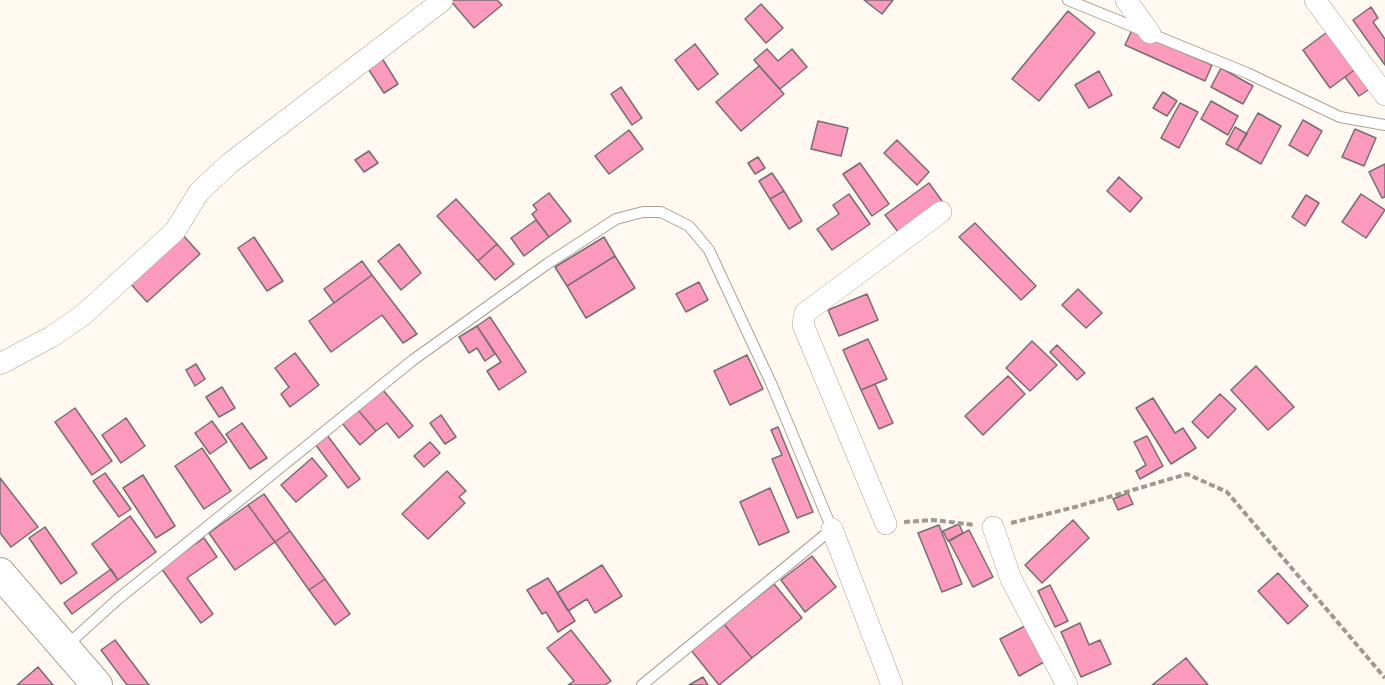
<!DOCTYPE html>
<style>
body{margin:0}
canvas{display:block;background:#fff9f1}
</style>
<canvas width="1385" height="685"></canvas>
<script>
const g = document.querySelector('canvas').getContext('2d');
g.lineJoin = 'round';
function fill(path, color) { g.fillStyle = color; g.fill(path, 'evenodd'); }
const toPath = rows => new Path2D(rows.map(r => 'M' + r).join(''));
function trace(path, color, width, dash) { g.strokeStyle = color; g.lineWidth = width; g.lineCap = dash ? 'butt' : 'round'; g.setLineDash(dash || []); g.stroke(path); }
const building = toPath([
 [450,0,497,0,502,5,474,28,450,0],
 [864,0,893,0,882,14,864,0],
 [761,4,783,28,766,43,745,19,761,4],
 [1371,7,1378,18,1373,22,1385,39,1385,65,1353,20,1371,7],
 [1068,11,1095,33,1039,101,1012,79,1068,11],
 [1132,30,1212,65,1205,81,1125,45,1132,30],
 [1330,30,1357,68,1330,88,1303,50,1330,30],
 [695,44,718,74,698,90,675,60,695,44],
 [767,49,778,61,792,49,807,67,780,89,754,60,767,49],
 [380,55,398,84,384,93,365,64,380,55],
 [759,66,784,94,741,131,716,102,759,66],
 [1221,68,1253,86,1243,104,1211,87,1221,68],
 [1357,68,1371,88,1359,96,1345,77,1357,68],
 [1099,71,1112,95,1089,108,1075,85,1099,71],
 [621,87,642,118,632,125,611,94,621,87],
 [1163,92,1177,101,1167,116,1153,108,1163,92],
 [1211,101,1238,116,1228,135,1201,119,1211,101],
 [1180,103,1198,112,1179,148,1161,138,1180,103],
 [1258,113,1281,126,1261,164,1237,150,1258,113],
 [1303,120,1322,131,1308,156,1289,145,1303,120],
 [818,121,848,128,841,156,811,149,818,121],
 [1235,127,1247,134,1237,150,1226,144,1235,127],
 [1355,129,1376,138,1364,166,1342,157,1355,129],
 [629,130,643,149,609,174,595,156,629,130],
 [897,140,929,172,917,185,884,153,897,140],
 [369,151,378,163,364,172,355,160,369,151],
 [758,157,765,168,755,174,748,163,758,157],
 [860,163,889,204,872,216,843,174,860,163],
 [1385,164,1385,197,1382,198,1369,172,1385,164],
 [772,173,784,191,770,199,759,181,772,173],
 [1119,177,1142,198,1130,212,1107,191,1119,177],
 [929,183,942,201,899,233,885,215,929,183],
 [784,191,802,221,789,229,770,199,784,191],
 [549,193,571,221,549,237,532,214,537,210,533,205,549,193],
 [849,194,870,224,832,250,817,229,839,214,833,205,849,194],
 [1361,194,1385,210,1366,238,1342,222,1361,194],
 [1306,195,1319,203,1305,226,1292,217,1306,195],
 [456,199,497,244,478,261,437,216,456,199],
 [536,220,549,237,524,256,511,238,536,220],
 [975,223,1036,286,1021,300,959,237,975,223],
 [182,234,200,254,147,302,129,282,182,234],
 [254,237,283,281,267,291,238,248,254,237],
 [604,237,615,256,567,286,555,267,604,237],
 [399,244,421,273,401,290,378,261,399,244],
 [497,244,514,264,495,280,478,261,497,244],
 [615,256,635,288,586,318,567,286,615,256],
 [362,261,372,275,334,303,324,289,362,261],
 [372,275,417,334,403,343,382,315,331,352,309,321,372,275],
 [699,282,708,300,686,312,676,294,699,282],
 [1078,289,1102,313,1086,328,1062,305,1078,289],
 [867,294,878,320,839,336,828,310,867,294],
 [490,317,526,372,499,390,487,371,501,362,477,326,490,317],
 [477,326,495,354,485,361,477,348,469,353,459,337,477,326],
 [868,339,887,379,861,390,843,350,868,339],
 [1032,341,1057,365,1030,391,1006,368,1032,341],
 [1057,345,1085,373,1077,380,1050,352,1057,345],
 [295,353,319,385,290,407,281,394,289,387,275,368,295,353],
 [747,355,763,389,730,405,714,371,747,355],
 [196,364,205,379,195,386,186,370,196,364],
 [1256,366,1294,407,1268,430,1231,390,1256,366],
 [1008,376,1025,394,983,435,965,416,1008,376],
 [875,384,893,423,879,429,861,390,875,384],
 [222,387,235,408,219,417,206,397,222,387],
 [383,390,413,426,399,438,387,423,376,431,358,410,383,390],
 [1220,394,1236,409,1208,438,1192,422,1220,394],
 [1153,398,1175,433,1183,428,1196,448,1171,464,1136,408,1153,398],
 [75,408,112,461,92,475,55,422,75,408],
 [358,410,376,431,360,445,342,423,358,410],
 [441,415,456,437,445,444,430,423,441,415],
 [126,418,145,446,121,463,102,435,126,418],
 [212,421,227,442,210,454,195,433,212,421],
 [242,423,267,458,250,469,226,434,242,423],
 [778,427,813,512,797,518,772,459,782,455,771,430,778,427],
 [327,435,360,479,348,488,315,444,327,435],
 [1147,436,1163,466,1140,479,1136,471,1146,465,1134,442,1147,436],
 [430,442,440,453,424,467,414,456,430,442],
 [202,448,231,491,204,509,175,466,202,448],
 [312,458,327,476,296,502,281,485,312,458],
 [447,471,466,491,459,497,465,503,428,539,402,514,447,471],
 [105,473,131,509,119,517,93,481,105,473],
 [143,475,175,526,156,538,123,488,143,475],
 [0,478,38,527,11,547,0,533,0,478],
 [770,488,789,532,759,545,740,502,770,488],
 [1128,493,1133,504,1118,510,1113,499,1128,493],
 [264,494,290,531,275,542,248,505,264,494],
 [248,505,275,542,235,570,209,533,248,505],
 [130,516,156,552,118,580,92,544,130,516],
 [1073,520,1089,538,1042,583,1025,565,1073,520],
 [959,524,963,533,948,541,943,531,959,524],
 [939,525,962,584,942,592,918,533,939,525],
 [45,527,77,573,61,584,29,538,45,527],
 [969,530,993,577,973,587,949,541,969,530],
 [290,531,325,579,309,590,275,542,290,531],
 [204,538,217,557,187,578,213,614,201,623,161,568,204,538],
 [812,556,836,587,805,612,781,580,812,556],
 [602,565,622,596,595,613,587,599,568,611,557,593,602,565],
 [111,569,118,580,72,614,64,603,111,569],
 [1278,573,1308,606,1288,624,1258,591,1278,573],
 [548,578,575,621,558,632,546,612,542,614,527,590,548,578],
 [325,579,350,614,335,625,309,590,325,579],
 [774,584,802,618,752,658,724,624,774,584],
 [1050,585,1068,621,1055,627,1038,591,1050,585],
 [1080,623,1089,645,1100,640,1111,664,1081,677,1061,632,1080,623],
 [724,624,752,658,719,685,691,650,724,624],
 [1025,626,1044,662,1019,676,1000,639,1025,626],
 [571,630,611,681,605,685,568,685,574,681,547,648,571,630],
 [115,640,149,685,127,685,101,650,115,640],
 [1186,658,1208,685,1152,685,1186,658],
 [38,667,53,685,17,685,38,667],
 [703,677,708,685,689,685,703,677]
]);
fill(building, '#fb9abd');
trace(building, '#7b6c71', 1.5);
const lane = toPath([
 [1068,0,1247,73,1340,117,1385,125],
 [66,646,118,599,413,360,547,264,616,219,643,212,661,212,689,226,709,250,771,383,832,529,642,685]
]);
const street = toPath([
 [1126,0,1150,33],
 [1315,0,1385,95],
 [0,364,51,337,83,315,175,231,199,192,230,163,442,1],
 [886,524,803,325,805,313,941,212],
 [993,527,1011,579,1067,685],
 [832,529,892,685]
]);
const secondary = toPath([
 [0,573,97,685]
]);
trace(lane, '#aba296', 12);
trace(street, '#aba296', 22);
trace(secondary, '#aba296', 32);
trace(toPath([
 [904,522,933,520,975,525],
 [1011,523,1075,507,1187,474,1227,492,1385,678]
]), '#9e9992', 4, [6, 3]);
trace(lane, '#fff', 10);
trace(street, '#fff', 21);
trace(secondary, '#fff', 30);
</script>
